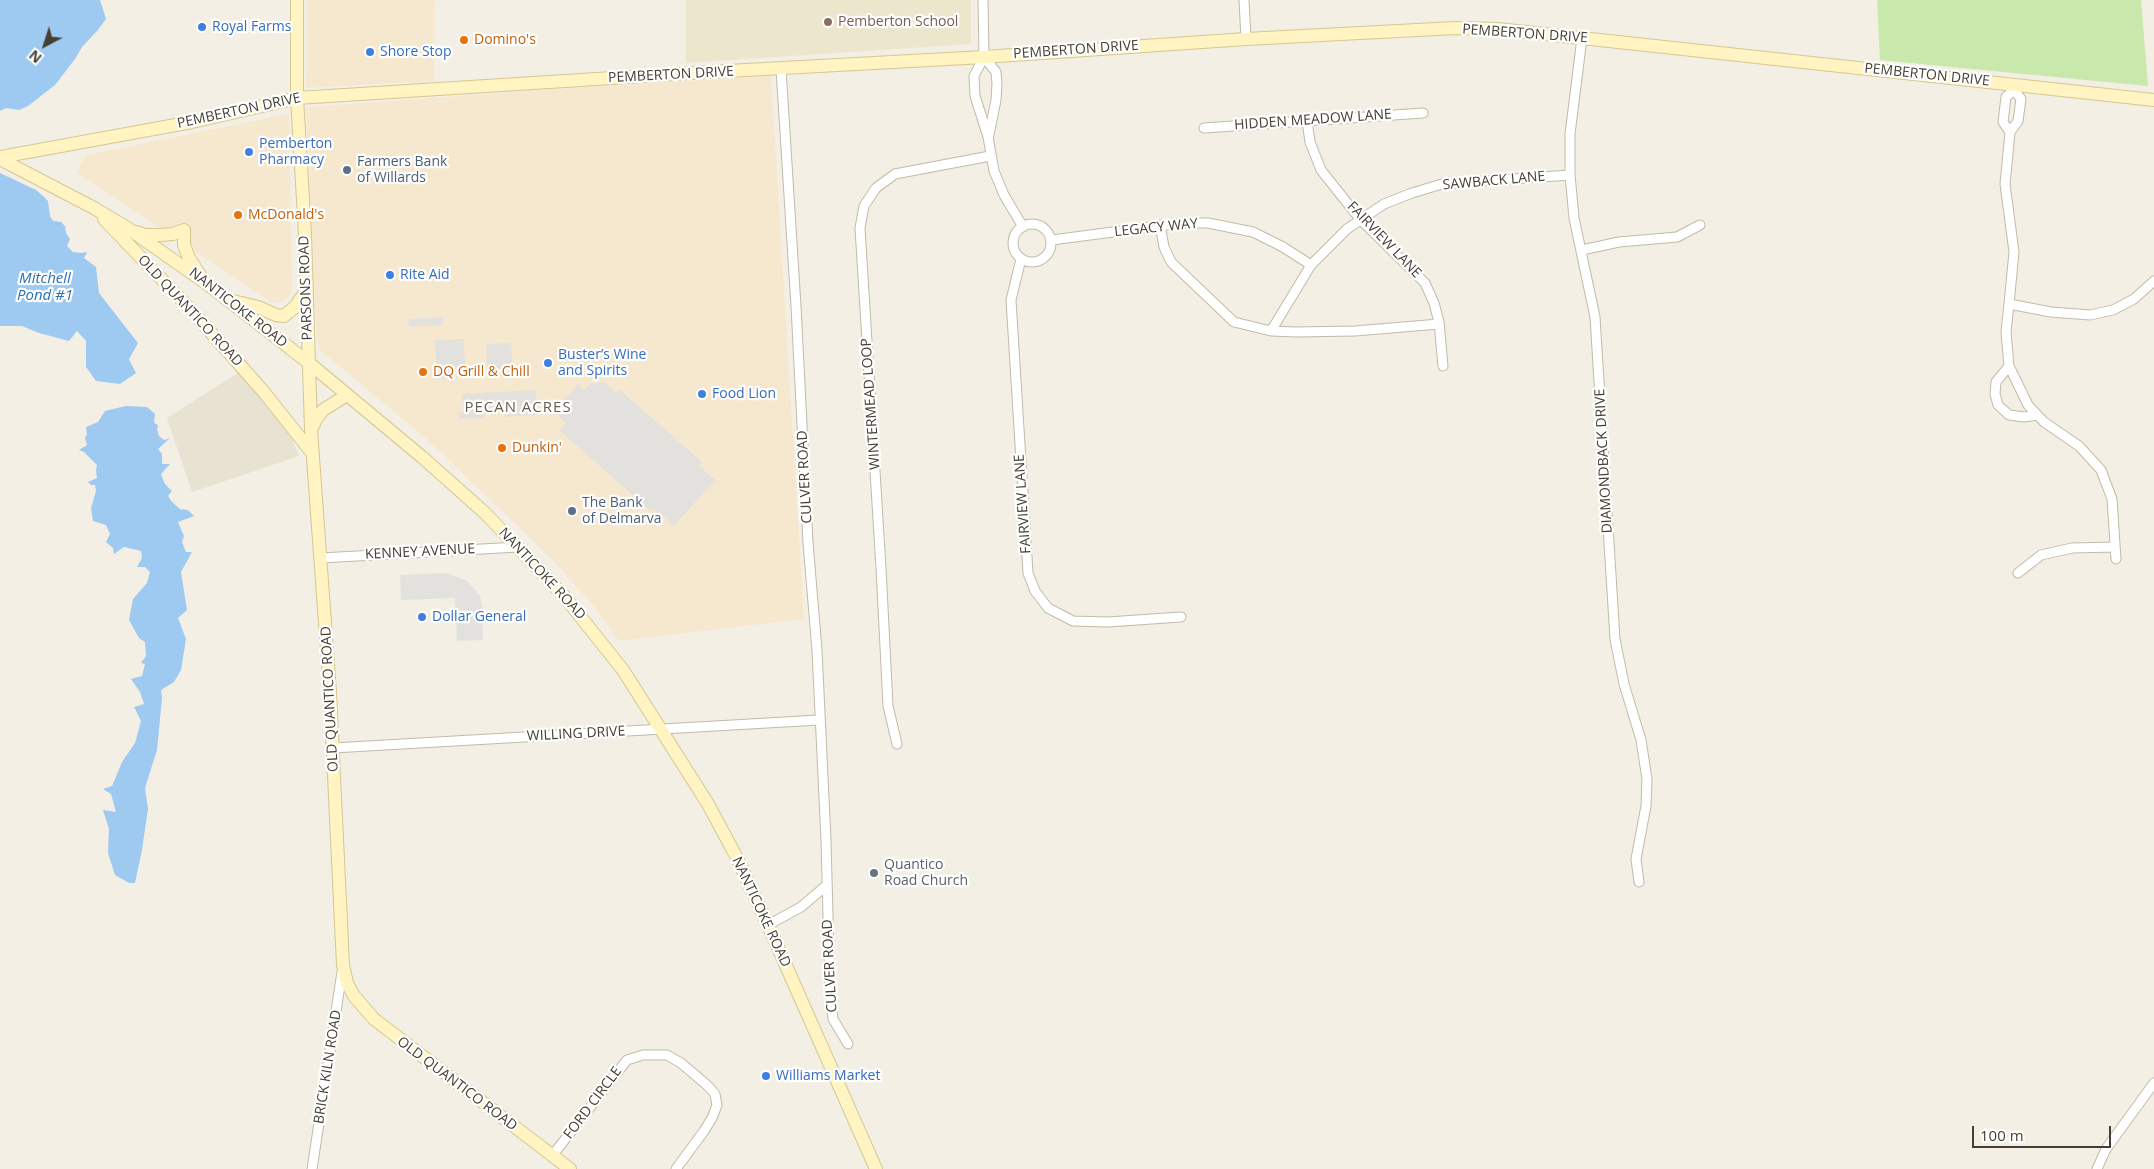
<!DOCTYPE html>
<meta charset="utf-8">
<style>
body{margin:0}
#map{position:relative;width:2154px;height:1169px;overflow:hidden;background:#f3efe4;font-family:"Open Sans",sans-serif}
canvas{display:block}
.north{position:absolute;left:20px;top:20px;width:50px;height:50px;-webkit-text-stroke:4px #fff;paint-order:stroke;rotate:220deg;font-size:14px;font-weight:700;line-height:20px;text-align:center;color:#453f34}
.north::after{content:'';display:block;margin:auto;width:18px;height:22px;background:#453f34;clip-path:polygon(50% 0,100% 100%,50% 72%,0 100%)}
.scale{position:absolute;left:1972px;top:1126px;width:139px;height:22px;box-sizing:border-box;border:2px solid #453f34;border-top:0;padding-left:6px;font-size:15px;line-height:18px;white-space:nowrap;color:#453f34;-webkit-text-stroke:4px #fff;paint-order:stroke}
</style>
<div id="map">
<canvas width="2154" height="1169"></canvas>
<div class="north">N</div>
<div class="scale">100 m</div>
</div>
<script>
const g = document.querySelector('canvas').getContext('2d');
g.lineJoin = 'round';
function fill(path, color) { g.fillStyle = color; g.fill(path, 'evenodd'); }
const toPath = rows => new Path2D(rows.map(r => 'M' + r).join(''));
function trace(path, color, width, dash) { g.strokeStyle = color; g.lineWidth = width; g.lineCap = dash ? 'butt' : 'round'; g.setLineDash(dash || []); g.stroke(path); }
function label(font, color, halo, rows, align = 'center') {
  g.font = font + ' "Open Sans",sans-serif'; g.lineWidth = 4.5; g.setLineDash([]); g.textBaseline = 'middle'; g.strokeStyle = halo; g.fillStyle = color; for (const [text, x, y, turn = 0] of rows) {
    g.save(); g.translate(x, y); g.rotate((+turn || 0) * Math.PI / 180); g.textAlign = isNaN(turn) ? turn : align; if (halo) g.strokeText(text, 0, 0); g.fillText(text, 0, 0); g.restore();
  }
}
fill(toPath([
 [241,371,292,439,299,456,192,492,167,418]
]), '#e7e2d2');
fill(toPath([
 [307,0,435,0,434,81,306,88],
 [771,76,804,619,619,641,596,609,556,563,428,440,319,349,315,320,306,107,573,88],
 [289,114,292,290,288,298,282,302,272,303,77,173,80,164,87,155]
]), '#f6e8ce');
fill(toPath([
 [686,0,971,0,971,44,686,63]
]), '#ece6cd');
fill(toPath([
 [1877,0,2141,0,2148,86,1880,60]
]), '#c9e8ab');
fill(toPath([
 [443,317,443,325,409,327,408,319],
 [464,339,465,366,456,367,446,379,437,379,435,340],
 [511,343,513,368,487,369,486,344],
 [604,382,617,393,620,390,702,462,699,466,715,480,674,526,653,508,651,511,560,431,566,423,554,412,578,384,584,390,590,384],
 [536,390,537,415,505,417,504,410,485,411,485,418,459,419,459,412,463,412,462,394],
 [447,573,467,581,480,596,482,604,483,640,457,641,455,598,401,600,400,575]
]), '#e3e1dd');
fill(toPath([
 [0,0,100,0,106,19,97,31,82,47,75,59,55,85,28,106,19,110,6,108,0,111],
 [0,173,36,190,43,196,48,201,50,216,53,221,61,222,65,226,66,233,70,239,67,246,73,252,81,253,87,252,84,258,96,267,99,293,138,343,129,359,136,373,120,384,96,381,86,367,86,341,77,331,69,341,39,333,22,326,0,326],
 [126,406,147,407,155,414,154,423,158,425,157,430,159,436,164,440,170,438,158,449,162,454,162,464,170,464,161,474,165,484,172,491,168,496,172,502,180,509,188,510,194,516,178,522,184,536,182,542,186,552,192,552,181,572,187,610,178,618,186,639,181,670,174,682,161,690,162,698,157,750,145,788,148,809,142,850,135,883,129,883,115,875,108,853,109,829,103,810,116,812,111,794,103,789,112,786,122,762,135,743,141,721,134,707,144,704,140,692,131,679,142,676,145,664,141,663,146,656,145,642,139,638,129,620,133,599,147,583,150,572,145,567,137,567,142,558,141,551,124,547,114,554,113,548,106,542,110,534,106,525,93,521,91,508,96,491,95,485,91,485,88,482,97,478,96,470,97,465,84,452,79,450,87,445,85,438,87,434,86,427,98,422,105,411]
]), '#9ecaf2');
const street = toPath([
 [983,0,984,57,974,76,975,96,988,137,994,171,1004,195,1023,227],
 [1244,0,1246,39],
 [1582,38,1570,134,1570,175,1574,218,1595,317,1615,639,1624,684,1641,740,1647,779,1646,806,1636,859,1639,882],
 [984,57,996,72,997,84,996,100,989,135],
 [781,69,796,306,808,543,817,650,826,840,830,991,833,1019,848,1044],
 [1307,121,1310,142,1321,170,1360,219,1425,283,1434,303,1439,322,1443,366],
 [1204,128,1423,113],
 [2010,132,2018,121,2021,99,2014,90,2015,86],
 '1013 243a19 19 0 1 1 38 0a19 19 0 1 1-38 0Z',
 [1160,225,1164,247,1171,262,1234,322,1271,331,1296,332,1355,331,1439,324],
 [1052,240,1181,223,1208,223,1253,232,1283,247,1311,265],
 [1582,250,1619,242,1677,237,1700,225],
 [1021,259,1011,300,1028,573,1035,591,1048,608,1073,621,1108,622,1181,617],
 [2009,304,2014,252,2005,184,2010,132,2003,122,2006,97,2014,90],
 [1271,331,1311,265,1347,229,1384,204,1412,193,1442,184,1570,175],
 [2009,366,1996,382,1995,394,1998,405,2009,415,2024,417,2037,415],
 [321,558,518,547],
 [2116,559,2112,499,2101,470,2079,446,2044,422,2028,405,2009,366,2006,332,2009,304,2051,312,2090,315,2113,310,2134,299,2154,281],
 [2018,573,2041,555,2072,548,2115,547],
 [897,744,888,706,881,568,860,228,864,206,876,188,895,174,990,156],
 [333,748,819,720],
 [768,925,801,907,827,885],
 [552,1156,627,1060,643,1055,667,1055,681,1063,708,1086,715,1094,717,1105,712,1118,704,1131,676,1169],
 [312,1169,342,972],
 [2097,1169,2106,1149,2154,1083]
]);
const secondary = toPath([
 [297,0,297,98,305,234,311,430,330,692,343,965,347,983,354,996,374,1019,570,1169],
 [0,157,192,122,297,98,691,73,984,57,1246,39,1455,28,1498,29,2154,100],
 [0,159,94,208,129,229,206,283,309,363,422,457,485,513,564,596,623,670,708,804,737,858,768,925,876,1169],
 [104,219,192,311,263,391,313,454],
 [137,232,145,235,160,235,173,234,184,230,184,245,189,258,200,275],
 [233,301,258,307,276,315,284,316,295,307,307,289],
 [311,430,316,419,323,410,347,395]
]);
trace(street, '#c1bba9', 11);
trace(secondary, '#d4c792', 14);
trace(street, '#fff', 9);
trace(secondary, '#fff4c2', 12);
for (const [x, y, r, color] of [
 [828,22,5,"#8d6e63"],
 [202,27,5,"#3f7fe0"],
 [464,40,5,"#e8710a"],
 [370,52,5,"#3f7fe0"],
 [249,152,5,"#3f7fe0"],
 [347,170,5,"#5c6f8a"],
 [238,215,5,"#e8710a"],
 [390,275,5,"#3f7fe0"],
 [548,363,5,"#3f7fe0"],
 [423,372,5,"#e8710a"],
 [702,394,5,"#3f7fe0"],
 [502,448,5,"#e8710a"],
 [572,511,5,"#5c6f8a"],
 [422,617,5,"#3f7fe0"],
 [874,873,5,"#6b7280"],
 [766,1076,5,"#3f7fe0"]
]) { const dot = new Path2D(); dot.arc(x, y, r, 0, 2 * Math.PI); g.fillStyle = color; g.fill(dot); trace(dot, '#fff', 2); }
label('14px', '#785e54', '#fff', [
 ["Pemberton School",838,22]
], 'left');
label('14px', '#366cbe', '#fff', [
 ["Royal Farms",212,27],
 ["Shore Stop",380,52],
 ["Pemberton",259,144],
 ["Pharmacy",259,160],
 ["Rite Aid",400,275],
 ["Buster’s Wine",558,355],
 ["and Spirits",558,371],
 ["Food Lion",712,394],
 ["Dollar General",432,617],
 ["Williams Market",776,1076]
], 'left');
label('14px', '#453f34', '#fff', [
 ["PEMBERTON DRIVE",1525,34,4],
 ["PEMBERTON DRIVE",1076,50,-4],
 ["PEMBERTON DRIVE",671,75,-3],
 ["PEMBERTON DRIVE",1927,75,6],
 ["PEMBERTON DRIVE",239,111,-12],
 ["HIDDEN MEADOW LANE",1313,120,-4],
 ["SAWBACK LANE",1494,181,-5],
 ["LEGACY WAY",1156,228,-6],
 ["FAIRVIEW LANE",1384,240,46],
 ["PARSONS ROAD",306,288,-92],
 ["NANTICOKE ROAD",238,308,38],
 ["OLD QUANTICO ROAD",190,311,47],
 ["WINTERMEAD LOOP",871,404,-94],
 ["DIAMONDBACK DRIVE",1604,461,-93],
 ["CULVER ROAD",805,477,-93],
 ["FAIRVIEW LANE",1023,504,-94],
 ["KENNEY AVENUE",420,552,-3],
 ["NANTICOKE ROAD",542,574,47],
 ["OLD QUANTICO ROAD",330,699,-93],
 ["WILLING DRIVE",576,734,-3],
 ["NANTICOKE ROAD",761,912,65],
 ["CULVER ROAD",830,966,-93],
 ["BRICK KILN ROAD",328,1067,-81],
 ["OLD QUANTICO ROAD",457,1084,37],
 ["FORD CIRCLE",593,1103,-53]
]);
label('14px', '#c56008', '#fff', [
 ["Domino's",474,40],
 ["McDonald's",248,215],
 ["DQ Grill & Chill",433,372],
 ["Dunkin'",512,448]
], 'left');
label('14px', '#4e5e75', '#fff', [
 ["Farmers Bank",357,162],
 ["of Willards",357,178],
 ["The Bank",582,503],
 ["of Delmarva",582,519]
], 'left');
label('14px', '#5b616d', '#fff', [
 ["Quantico",884,865],
 ["Road Church",884,881]
], 'left');
label('italic 15px', '#2b70b3', '#fff', [
 ["Mitchell",45,279],
 ["Pond #1",45,296]
]);
g.letterSpacing = '1px';
label('15px', '#685e4b', '#fff', [
 ["PECAN ACRES",518,408]
]);
g.letterSpacing = '0px';
</script>
